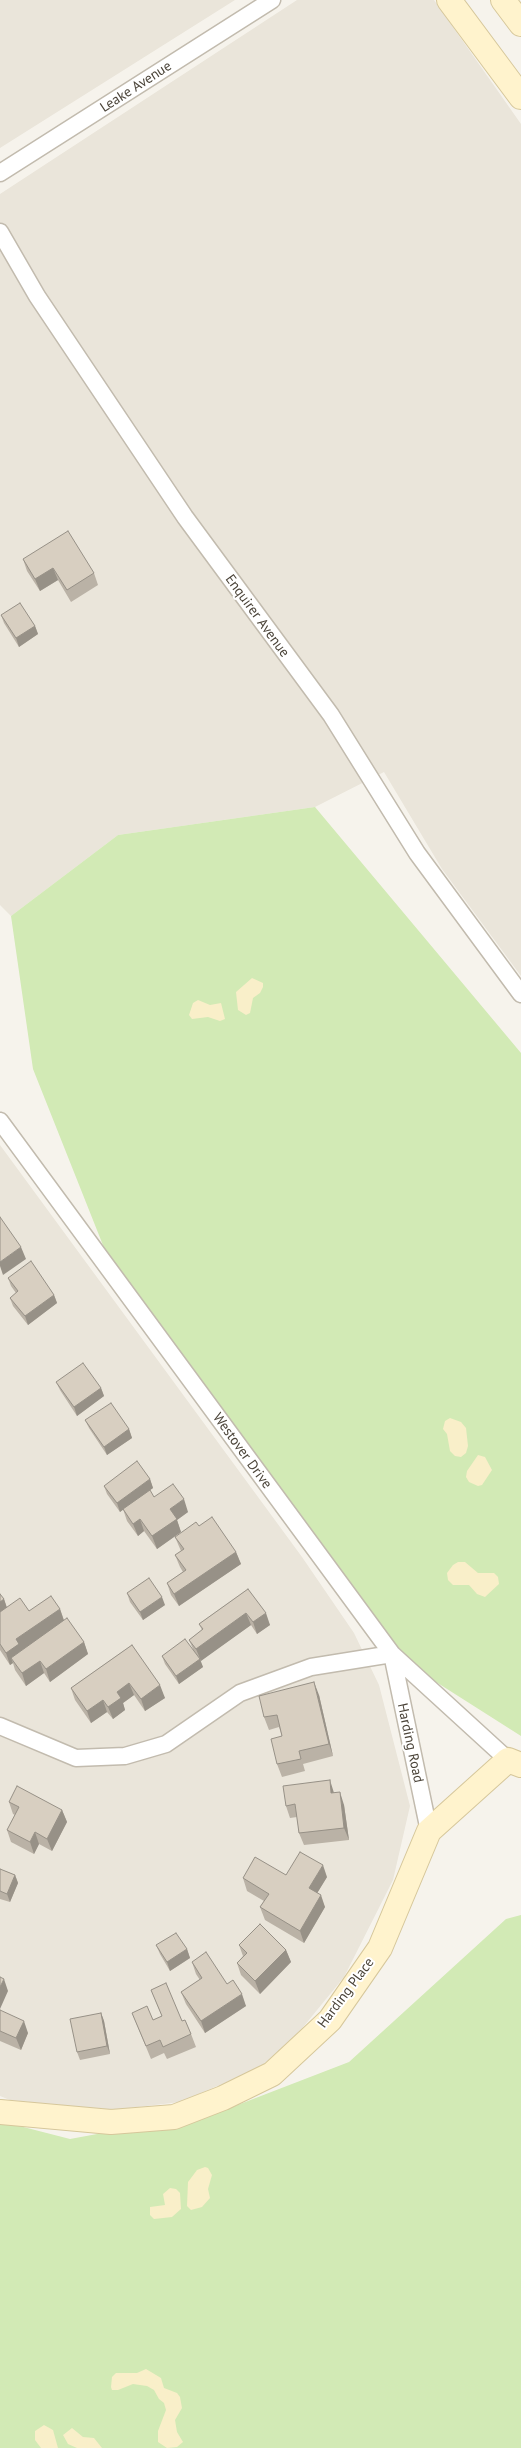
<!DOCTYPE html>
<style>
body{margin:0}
canvas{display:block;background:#f6f3ec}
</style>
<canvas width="521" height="2448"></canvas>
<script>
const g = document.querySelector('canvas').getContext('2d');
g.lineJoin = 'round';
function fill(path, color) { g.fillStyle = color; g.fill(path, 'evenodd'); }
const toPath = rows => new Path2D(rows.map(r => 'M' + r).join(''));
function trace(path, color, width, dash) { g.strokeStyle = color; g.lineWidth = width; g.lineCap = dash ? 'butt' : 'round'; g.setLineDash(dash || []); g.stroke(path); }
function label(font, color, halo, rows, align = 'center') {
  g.font = font + ' "PT Sans",sans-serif'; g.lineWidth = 4; g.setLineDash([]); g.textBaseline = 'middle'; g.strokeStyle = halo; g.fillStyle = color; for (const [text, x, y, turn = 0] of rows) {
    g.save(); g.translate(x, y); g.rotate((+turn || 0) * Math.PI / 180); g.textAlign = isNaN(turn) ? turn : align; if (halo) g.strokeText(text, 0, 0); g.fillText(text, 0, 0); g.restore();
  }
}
fill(toPath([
 [0,0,235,0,0,148],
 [297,0,434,0,521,124,521,976,442,869,384,772,315,807,118,835,11,916,0,905,0,194],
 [0,1145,302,1557,354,1633,379,1685,410,1806,393,1880,344,1977,295,2037,259,2068,180,2102,112,2110,10,2100,0,2096]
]), '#eae5da');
fill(toPath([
 [315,807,521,1053,521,1736,392,1654,118,1283,33,1069,11,916,118,835],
 [521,1915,521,2448,0,2448,0,2121,70,2139,222,2111,349,2062,506,1919]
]), '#d2eab5');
fill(toPath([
 [252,978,263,983,263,987,260,993,253,998,250,1013,246,1015,238,1010,236,992],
 [198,1000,210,1005,221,1003,225,1019,220,1021,208,1017,192,1019,189,1015,193,1003],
 [450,1418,461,1422,466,1428,468,1446,466,1453,461,1457,455,1456,450,1451,447,1434,443,1429,445,1421],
 [478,1455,485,1457,492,1470,482,1485,478,1486,469,1482,466,1477,467,1471],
 [458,1562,465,1562,478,1573,494,1573,498,1577,499,1584,485,1597,477,1594,469,1585,453,1585,448,1580,447,1573,453,1565],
 [205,2167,208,2168,212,2175,208,2189,210,2198,202,2207,191,2210,187,2206,188,2182,197,2170],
 [170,2188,176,2189,180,2193,181,2209,172,2217,154,2219,150,2215,150,2207,165,2205,163,2194],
 [146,2369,161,2378,164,2388,177,2393,180,2397,182,2408,175,2420,177,2432,183,2442,177,2447,167,2448,158,2442,158,2431,166,2410,164,2403,159,2399,154,2390,147,2386,133,2384,118,2390,112,2390,111,2387,112,2377,116,2373,137,2373],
 [44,2425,53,2430,58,2448,41,2448,35,2440,35,2431],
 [72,2428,83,2437,94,2438,102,2448,77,2448,68,2444,63,2435]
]), '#f9efc9');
const minor = toPath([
 [0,173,272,0],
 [0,232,37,296,185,517,331,715,417,853,521,994],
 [0,1121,392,1654,508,1760],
 [0,1726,76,1758,125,1756,166,1744,240,1693,311,1667,392,1654,429,1831]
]);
const secondary = toPath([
 [449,0,521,97],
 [503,0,521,24],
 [0,2112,111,2122,174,2117,223,2098,272,2074,330,2020,380,1948,429,1831,508,1760,521,1765]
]);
trace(minor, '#c2bbae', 19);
trace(secondary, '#d6c79b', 26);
trace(minor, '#fff', 16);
trace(secondary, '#fff3cd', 24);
fill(toPath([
 [23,559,94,573,98,585,71,602,58,580,40,591,27,571],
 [1,615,35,626,38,634,19,647,4,623],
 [8,1278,54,1295,57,1303,28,1325,13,1306,10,1298,16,1293,11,1286],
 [56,1382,101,1388,104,1396,77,1416,60,1390],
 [85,1420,129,1429,132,1438,107,1455,89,1428],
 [150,1479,153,1488,147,1492,154,1497,188,1512,177,1520,181,1532,157,1549,144,1531,138,1536,127,1521,123,1509,120,1512,107,1494,104,1486],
 [199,1526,236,1552,241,1564,179,1606,171,1595,167,1583,183,1572,180,1567,175,1555,181,1551,175,1537],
 [248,1589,270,1625,257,1634,251,1625,200,1661,203,1667,179,1684,165,1664,162,1656,193,1649,189,1640,202,1630,199,1624],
 [127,1593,165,1605,143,1620,130,1602],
 [0,1594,4,1599,7,1608,29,1611,60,1609,64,1620,84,1642,88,1654,50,1682,44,1673,26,1686,15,1670,13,1663,10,1665,0,1650],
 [132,1645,165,1698,145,1711,134,1695,123,1703,125,1710,113,1719,107,1712,91,1723,75,1700,71,1688],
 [319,1695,333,1756,303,1764,305,1771,282,1777,277,1764,282,1736,279,1727,269,1730,264,1717],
 [334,1793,344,1805,349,1840,304,1845,299,1833,297,1817,290,1818,286,1806],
 [9,1802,62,1810,67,1822,52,1851,39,1844,34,1854,11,1842,7,1830,15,1815,13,1814],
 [0,1869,15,1875,18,1883,10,1902,0,1899],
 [286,1875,327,1877,317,1893,325,1907,304,1943,265,1920,260,1907,264,1901,247,1891,243,1878],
 [156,1945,187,1949,190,1958,170,1971,160,1954],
 [239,1945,286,1950,291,1962,260,1994,241,1975,237,1963,243,1956],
 [192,1962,227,1984,246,2006,205,2033,186,2004,181,1992,200,1980,196,1974],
 [151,1990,182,2021,191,2034,196,2047,167,2059,164,2053,151,2059,132,2013,153,2020,162,2016],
 [0,2010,28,2033,21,2050,0,2041],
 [101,2013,104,2021,110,2054,80,2060,77,2052]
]), '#bab2a6');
fill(toPath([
 [53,568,58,580,40,591,35,579],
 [35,626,38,634,19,647,16,638],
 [21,1247,26,1259,3,1275,0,1266,0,1262],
 [54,1295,57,1303,28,1325,25,1316],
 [101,1388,104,1396,77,1416,74,1407],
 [129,1429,132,1438,107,1455,104,1447],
 [150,1479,153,1488,120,1512,117,1503],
 [184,1499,188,1512,177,1520,181,1532,157,1549,152,1536,170,1509],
 [140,1519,144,1531,138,1536,133,1524],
 [236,1552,241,1564,179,1606,174,1594],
 [162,1597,165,1605,143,1620,140,1612],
 [4,1599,7,1608,0,1613,0,1602],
 [60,1609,64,1621,11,1658,13,1663,10,1665,6,1653,16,1639],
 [246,1613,251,1625,201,1661,196,1649],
 [266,1613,270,1625,257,1634,253,1622],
 [84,1642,88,1654,50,1682,46,1669],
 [200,1659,203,1667,179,1684,176,1676],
 [40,1661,44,1673,26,1686,22,1673],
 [314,1682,319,1695,333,1756,329,1744],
 [129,1683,134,1695,123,1703,125,1710,113,1719,108,1707,117,1692],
 [160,1685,165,1698,145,1711,141,1699],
 [103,1700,107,1712,91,1723,87,1711],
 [330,1780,334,1793,335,1806,331,1793],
 [340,1792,344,1805,349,1840,344,1828],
 [62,1810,67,1822,52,1851,47,1839],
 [35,1832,39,1844,34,1854,30,1842],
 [323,1865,327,1877,313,1900,309,1888],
 [15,1875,18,1883,10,1902,7,1894],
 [321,1895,325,1907,304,1943,300,1931],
 [187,1949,190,1958,170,1971,167,1962],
 [286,1950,291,1962,260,1994,255,1981],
 [4,1979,8,1991,0,2009,0,1987],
 [242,1994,246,2006,205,2033,201,2021],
 [101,2013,104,2021,110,2054,107,2046],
 [24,2021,28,2033,21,2050,16,2038]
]), '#979187');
const building = toPath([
 [68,531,94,573,67,590,53,568,35,579,23,559,68,531],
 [20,603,35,626,16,638,1,615,20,603],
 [0,1217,21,1247,0,1262,0,1217],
 [31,1261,54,1295,25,1316,10,1298,18,1291,8,1278,31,1261],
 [83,1363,101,1388,74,1407,56,1382,83,1363],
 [111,1403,129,1429,104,1447,85,1420,111,1403],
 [137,1461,150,1479,117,1503,104,1486,137,1461],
 [173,1484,184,1499,170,1509,177,1519,152,1536,140,1519,133,1524,123,1509,150,1490,154,1497,173,1484],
 [212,1517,236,1552,174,1594,167,1583,186,1570,175,1555,184,1549,175,1537,196,1522,199,1526,212,1517],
 [149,1578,162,1597,140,1612,127,1593,149,1578],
 [248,1589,266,1613,253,1622,246,1613,196,1649,189,1640,203,1629,199,1624,248,1589],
 [0,1594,4,1599,0,1602,0,1594],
 [51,1596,60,1609,16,1639,19,1644,6,1653,0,1644,0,1612,20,1598,29,1611,51,1596],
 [67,1618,84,1642,46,1669,40,1661,22,1673,11,1658,67,1618],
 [185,1639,200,1659,176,1676,162,1656,185,1639],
 [132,1645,160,1685,141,1699,129,1683,117,1692,121,1698,108,1707,103,1700,87,1711,71,1688,132,1645],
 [314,1682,329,1744,299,1751,301,1759,277,1764,271,1739,282,1736,277,1715,264,1717,259,1696,314,1682],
 [330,1780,331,1793,340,1792,344,1828,299,1833,295,1804,286,1806,283,1786,330,1780],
 [17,1786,62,1810,47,1839,35,1832,30,1842,7,1830,19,1807,9,1802,17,1786],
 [300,1852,323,1865,309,1888,321,1895,300,1931,260,1907,269,1894,243,1878,255,1857,286,1875,300,1852],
 [0,1869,15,1875,7,1894,0,1891,0,1869],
 [260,1924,286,1950,255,1981,237,1963,247,1953,239,1945,260,1924],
 [176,1933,187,1949,167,1962,156,1945,176,1933],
 [206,1952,227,1984,233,1980,242,1994,201,2021,181,1992,202,1978,192,1962,206,1952],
 [0,1977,4,1979,0,1987,0,1977],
 [166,1983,182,2021,185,2020,191,2034,163,2047,160,2040,146,2046,132,2013,147,2006,153,2020,162,2016,151,1990,166,1983],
 [0,2010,24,2021,16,2038,0,2031,0,2010],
 [101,2013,107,2046,77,2052,70,2019,101,2013]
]);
fill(building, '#d8cfc1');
trace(building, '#979187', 1);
label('14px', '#4b4439', '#fff', [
 ["Leake Avenue",136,87,-33],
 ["Enquirer Avenue",257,616,54],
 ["Westover Drive",242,1451,54],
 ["Harding Road",410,1743,78],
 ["Harding Place",346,1993,-53]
]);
</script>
